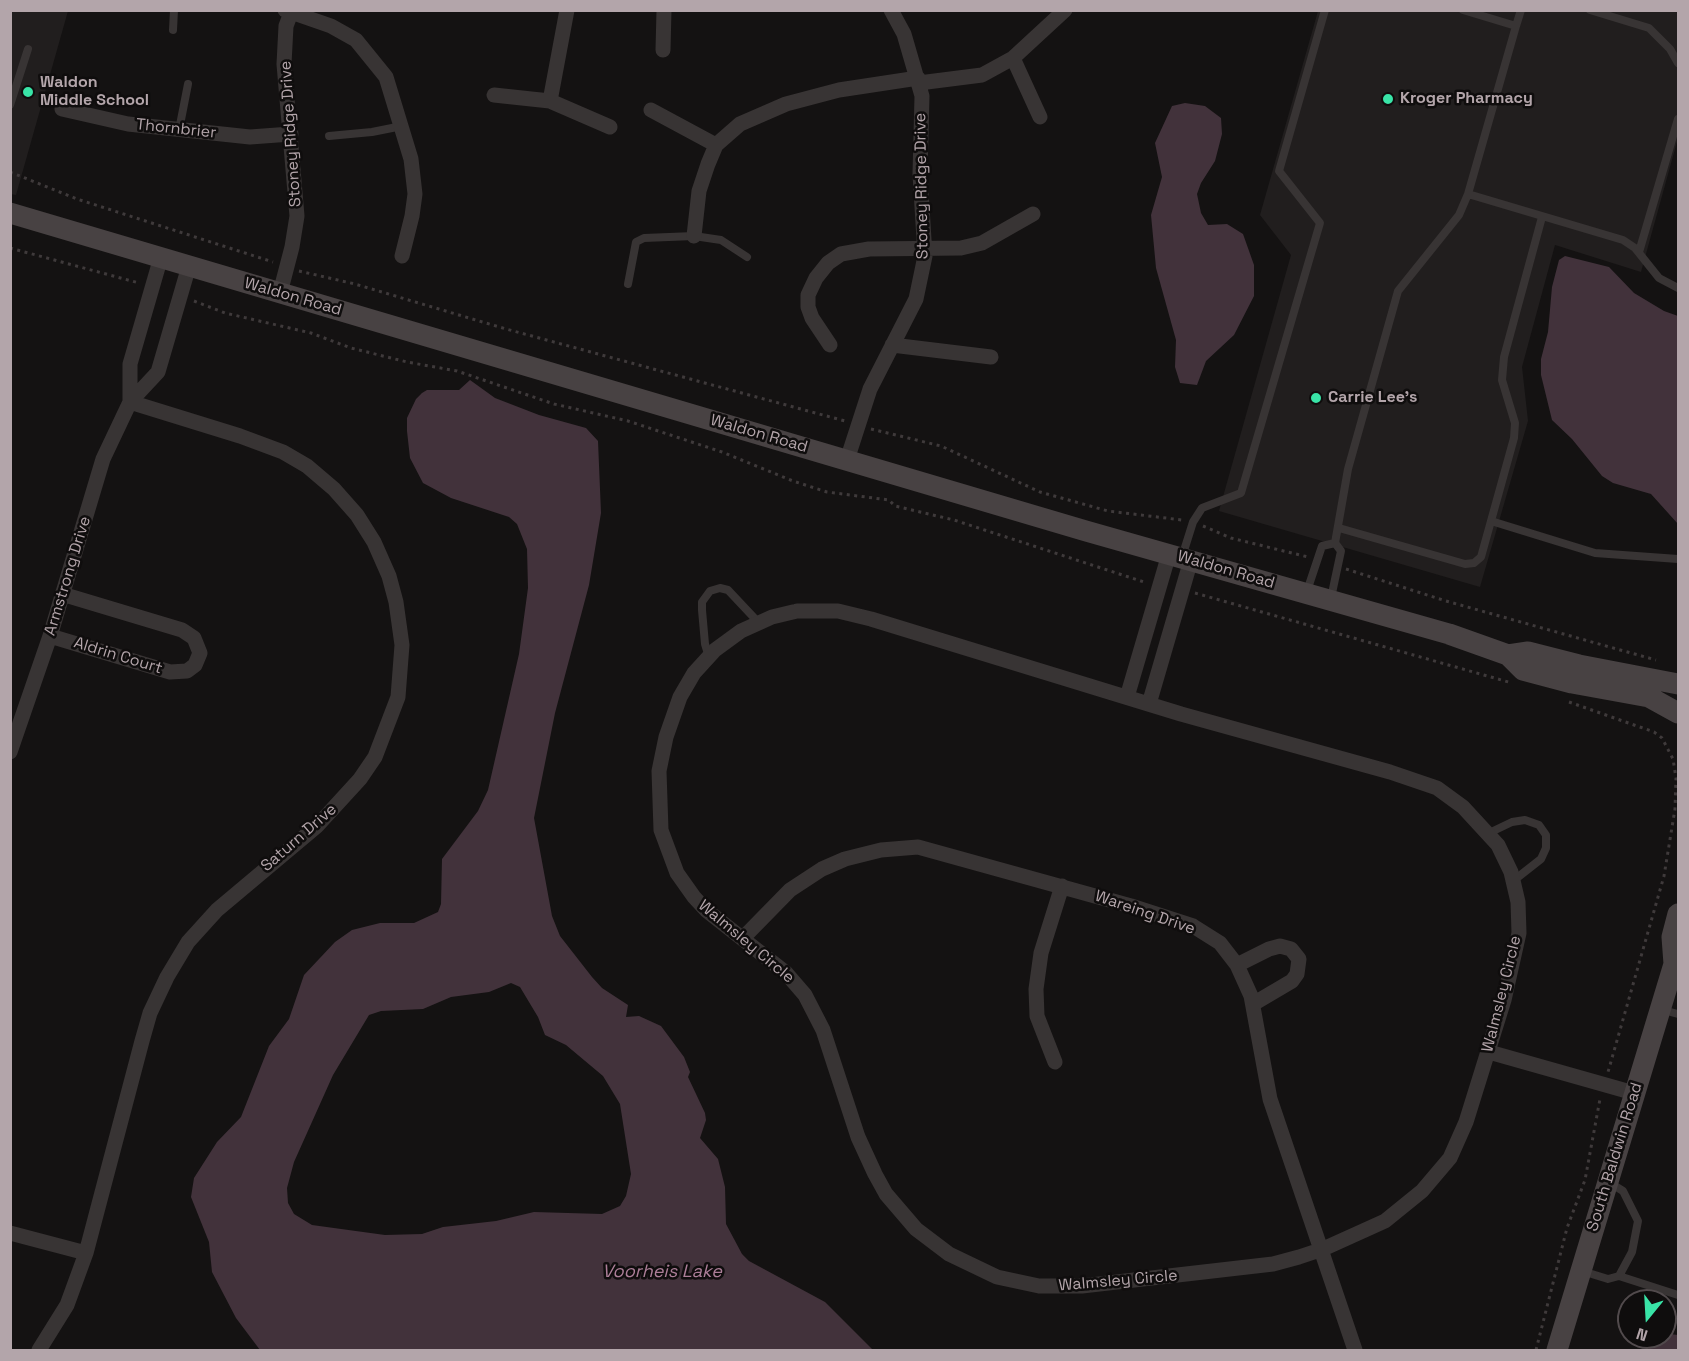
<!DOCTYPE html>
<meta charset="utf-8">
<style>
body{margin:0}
#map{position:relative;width:1689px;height:1361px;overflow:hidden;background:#141212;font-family:"Space Grotesk",sans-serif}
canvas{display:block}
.frame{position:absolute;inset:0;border:12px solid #b3a5aa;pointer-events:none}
.north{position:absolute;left:1617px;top:1289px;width:60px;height:60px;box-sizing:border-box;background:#0f0d0d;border:2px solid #514a4c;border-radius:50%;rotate:198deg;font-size:16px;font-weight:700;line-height:24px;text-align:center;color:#b3a5aa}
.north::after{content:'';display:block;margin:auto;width:21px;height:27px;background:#39e4a7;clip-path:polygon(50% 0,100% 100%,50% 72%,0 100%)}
</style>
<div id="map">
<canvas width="1689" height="1361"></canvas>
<div class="frame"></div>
<div class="north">N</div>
</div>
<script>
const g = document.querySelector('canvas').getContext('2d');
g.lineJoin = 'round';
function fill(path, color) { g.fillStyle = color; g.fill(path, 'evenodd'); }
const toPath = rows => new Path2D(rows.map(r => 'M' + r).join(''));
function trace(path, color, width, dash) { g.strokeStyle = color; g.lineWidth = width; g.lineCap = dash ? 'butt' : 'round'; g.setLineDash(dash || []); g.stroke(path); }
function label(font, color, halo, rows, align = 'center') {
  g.font = font + ' "Space Grotesk",sans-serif'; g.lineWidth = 5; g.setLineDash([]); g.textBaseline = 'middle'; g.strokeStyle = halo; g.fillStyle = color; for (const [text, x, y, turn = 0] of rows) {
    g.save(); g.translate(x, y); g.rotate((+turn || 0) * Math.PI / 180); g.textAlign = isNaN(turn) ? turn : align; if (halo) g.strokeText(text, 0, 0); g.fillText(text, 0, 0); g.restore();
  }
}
fill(toPath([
 [10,11,68,11,16,195,10,194],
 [1318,11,1678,12,1678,138,1641,272,1555,245,1522,367,1528,421,1480,587,1219,511,1291,255,1260,215]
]), '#211e1e');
fill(toPath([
 [1185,103,1205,106,1221,118,1222,134,1215,161,1201,183,1197,194,1201,213,1208,225,1227,224,1243,234,1254,265,1254,296,1234,335,1206,361,1197,385,1180,383,1175,367,1176,340,1156,268,1151,215,1162,177,1155,143,1172,106],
 [1565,256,1609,267,1634,293,1664,311,1678,316,1678,524,1651,494,1613,483,1602,476,1572,439,1552,420,1541,375,1541,359,1548,332,1552,287,1559,260],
 [470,380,495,398,539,415,586,428,598,441,601,513,589,585,555,713,534,818,552,916,560,936,592,977,602,988,628,1005,626,1017,639,1016,661,1026,684,1057,690,1072,688,1077,705,1113,706,1120,700,1138,718,1159,725,1187,726,1224,742,1254,749,1261,825,1302,873,1350,260,1350,236,1318,212,1272,209,1242,191,1197,194,1178,217,1142,241,1117,269,1046,289,1019,304,975,335,942,352,930,380,923,414,923,438,912,441,904,442,859,478,811,488,790,519,654,528,588,527,549,517,524,509,517,451,498,423,483,410,458,407,431,407,418,416,399,422,393,427,390,459,390],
 [511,983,520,987,538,1017,545,1035,566,1045,603,1076,620,1104,631,1174,626,1196,620,1206,602,1214,534,1212,496,1221,443,1227,422,1234,385,1235,312,1225,294,1214,288,1203,287,1188,294,1162,333,1075,369,1015,381,1011,423,1009,451,997,489,992],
 [1670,1334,1678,1335,1678,1350,1647,1350]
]), '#42323b');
trace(toPath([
 [10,172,77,199,273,262],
 [10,248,139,283],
 [299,271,355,284,506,329,845,421],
 [194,301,225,313,311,333,351,348,407,362,457,371,554,404,628,421,722,452,793,481,827,492,889,500,895,506,954,520,1147,583],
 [871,429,941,446,1040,492,1108,511,1182,520],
 [1203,526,1231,538,1308,557],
 [1346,569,1446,601,1656,660],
 [1195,593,1512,683],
 [1569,702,1654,732,1662,738,1673,759,1676,778,1675,809,1664,876,1608,1072],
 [1536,1350,1567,1228,1585,1180,1600,1099]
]), '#3f3a3b', 3, [3, 4.5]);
trace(toPath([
 [1463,10,1516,26,1468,194],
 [1590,10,1649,28,1670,49,1678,63],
 [1516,26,1521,10],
 [173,30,174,10],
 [10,105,28,49],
 [179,130,188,84],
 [329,136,372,132,402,126],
 [1639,252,1678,119],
 [628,284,636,242,644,238,694,236,721,240,747,257],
 [1491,521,1595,553,1678,559],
 [1339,528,1465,564,1474,563,1481,557,1514,438,1515,423,1502,380,1504,357,1542,217],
 [1335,543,1348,469,1398,291,1459,215,1468,194,1623,240,1635,248,1659,278,1678,288],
 [1182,557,1193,522,1202,508,1241,493,1320,223,1279,171,1325,10],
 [1307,591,1322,546,1335,543,1341,551,1331,598],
 [709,657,705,644,702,610,702,602,710,591,720,588,728,590,759,623],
 [1489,833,1512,822,1525,820,1539,825,1546,835,1546,848,1541,859,1513,881],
 [1663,1010,1678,1014],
 [1582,1271,1608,1279,1619,1276,1632,1252,1638,1221,1623,1191,1610,1183],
 [1619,1276,1678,1295]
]), '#383434', 8);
trace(toPath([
 [285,10,331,26,356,40,386,77,411,159,415,194,412,216,402,256],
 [663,50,664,10],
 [1013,58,1040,117],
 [919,83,982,75,1013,58,1065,10],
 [494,95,550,101,610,127],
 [550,101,567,10],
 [62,109,128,124,250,137,291,134],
 [651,110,716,145],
 [694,236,699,191,708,164,716,145,740,124,786,104,839,90,918,78],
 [280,293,292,247,297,216,284,64,286,26,292,10],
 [830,345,812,318,808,307,808,295,816,278,828,263,841,254,869,249,961,248,982,243,1033,214],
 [892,345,991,357],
 [130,402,130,364,161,257],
 [847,460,870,389,916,299,925,256,920,174,922,96,904,34,891,10],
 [797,611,838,611,871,619,1181,714,1390,772,1437,788,1463,807,1498,845,1511,872,1518,902,1519,933,1504,1000,1466,1122,1450,1158,1422,1191,1385,1221,1323,1249,1299,1257,1273,1264,1082,1286,1039,1286,997,1277,949,1254,916,1229,886,1194,875,1174,858,1137,823,1030,805,995,786,973,706,910,694,897,677,873,661,830,659,771,666,737,680,697,694,673,715,650,741,631,772,617,797,611],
 [50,636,170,672,187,671,195,665,200,653,194,638,182,630,62,594],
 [1127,697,1169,554],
 [1149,704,1191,560],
 [10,752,50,636,103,459,130,402,158,372,189,266],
 [743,938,790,890,822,869,845,859,881,850,918,847,1131,906,1193,926,1220,943,1237,965,1251,996,1270,1099,1355,1350],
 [1237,965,1269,949,1280,946,1291,949,1299,959,1297,974,1292,981,1253,1004],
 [1489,1052,1634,1093],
 [1055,1062,1037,1016,1036,989,1041,953,1062,886],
 [10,1233,86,1253],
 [39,1350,67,1305,86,1253,142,1041,150,1013,167,977,188,942,217,910,317,826,360,779,375,757,398,697,402,645,396,602,389,576,374,542,357,515,334,489,307,466,283,452,240,436,130,402]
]), '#383434', 15);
trace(toPath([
 [10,213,1086,531,1449,634,1508,655,1523,670,1572,683,1649,697,1678,713],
 [1508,655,1528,652,1579,665,1678,684],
 [1557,1350,1674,964,1672,937,1678,914]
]), '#484243', 21);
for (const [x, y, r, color] of [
 [28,92,6,"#39e4a7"],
 [1388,99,6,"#39e4a7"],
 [1316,398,6,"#39e4a7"]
]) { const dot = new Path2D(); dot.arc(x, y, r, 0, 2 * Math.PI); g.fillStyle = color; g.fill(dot); trace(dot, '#0f0d0d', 2); }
label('bold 16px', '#b3a5aa', '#0f0d0d', [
 ["Waldon",40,83],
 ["Middle School",40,101],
 ["Kroger Pharmacy",1400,99],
 ["Carrie Lee’s",1328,398]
], 'left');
label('16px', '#b3a5aa', '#0f0d0d', [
 ["Thornbrier",176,129,6],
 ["Stoney Ridge Drive",291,134,-94],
 ["Stoney Ridge Drive",922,186,-91],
 ["Waldon Road",293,297,16],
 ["Waldon Road",759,434,16],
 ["Waldon Road",1226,570,16],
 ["Armstrong Drive",68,576,-73],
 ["Aldrin Court",118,656,17],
 ["Saturn Drive",299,838,-41],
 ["Wareing Drive",1145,913,19],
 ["Walmsley Circle",746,942,40],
 ["Walmsley Circle",1502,994,-76],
 ["South Baldwin Road",1615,1157,-73],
 ["Walmsley Circle",1118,1281,-5]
]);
label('italic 18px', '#ac7e98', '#0f0d0d', [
 ["Voorheis Lake",662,1272]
]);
</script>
